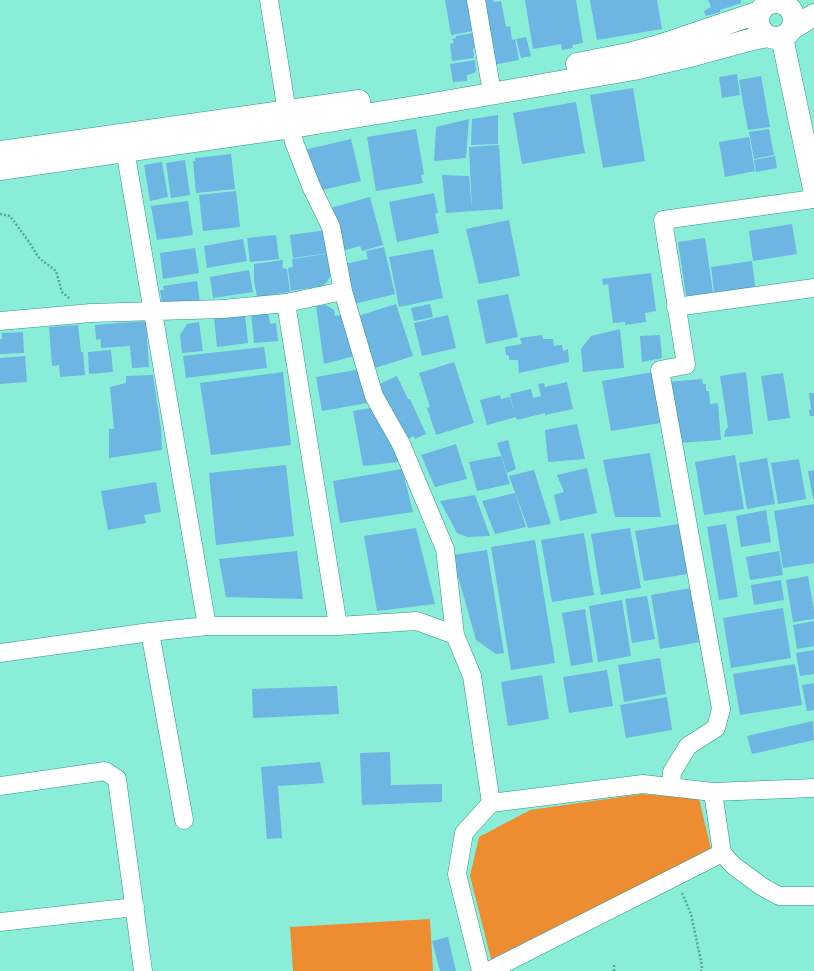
<!DOCTYPE html>
<style>
body{margin:0}
canvas{display:block;background:#8aedd8}
</style>
<canvas width="814" height="971"></canvas>
<script>
const g = document.querySelector('canvas').getContext('2d');
g.lineJoin = 'round';
function fill(path, color) { g.fillStyle = color; g.fill(path, 'evenodd'); }
const toPath = rows => new Path2D(rows.map(r => 'M' + r).join(''));
function trace(path, color, width, dash) { g.strokeStyle = color; g.lineWidth = width; g.lineCap = dash ? 'butt' : 'round'; g.setLineDash(dash || []); g.stroke(path); }
fill(toPath([
 [642,794,699,799,711,849,491,959,470,876,479,837,530,810],
 [430,919,433,971,293,971,290,927]
]), '#ee8c32');
fill(toPath([
 [445,0,468,0,473,31,451,35],
 [482,0,493,0,494,2,501,1,506,27,510,26,512,40,515,39,519,60,493,65],
 [525,0,576,0,583,43,572,45,573,48,562,50,561,44,533,49],
 [590,0,657,0,662,29,597,40],
 [708,0,741,0,741,3,720,10,720,12,706,16,704,11,711,7],
 [472,33,475,48,473,49,474,58,452,61,450,44,454,43,452,39,456,38,456,36],
 [526,37,531,56,521,58,516,39],
 [475,60,476,71,474,73,467,75,467,81,453,82,450,64],
 [737,74,740,95,722,98,719,77],
 [761,76,770,127,748,130,739,80],
 [633,88,645,161,603,168,590,95],
 [576,102,585,153,522,164,513,113],
 [498,115,498,144,471,145,472,119],
 [469,119,466,158,434,161,436,127],
 [416,129,424,174,421,175,423,183,376,191,367,137],
 [769,129,774,155,754,159,749,132],
 [749,137,755,171,725,177,719,142],
 [351,139,361,181,314,192,304,150],
 [499,145,503,209,472,211,469,147],
 [231,154,235,189,196,193,193,161,195,161,195,158],
 [775,156,777,168,756,172,754,160],
 [185,160,190,195,171,198,166,163],
 [162,162,168,197,150,201,144,165],
 [442,175,469,176,472,211,446,213],
 [236,191,240,227,203,231,199,195],
 [434,193,438,213,435,214,439,233,397,242,389,202],
 [370,197,383,245,362,251,360,246,342,251,330,208],
 [188,201,193,235,157,240,151,206],
 [509,220,520,276,479,284,466,229],
 [792,224,797,254,753,261,749,231],
 [327,230,330,253,293,258,290,235],
 [276,235,279,259,250,262,247,238],
 [705,238,714,299,687,302,678,242],
 [243,239,247,261,207,268,204,246],
 [384,247,395,294,354,304,345,264,368,259,366,251],
 [195,248,199,273,163,279,160,253],
 [433,249,443,298,399,307,389,257],
 [333,253,332,274,326,283,322,286,291,291,288,268,293,267,292,259],
 [283,260,282,268,287,269,290,292,257,297,254,281,254,264],
 [752,261,756,294,715,299,711,267],
 [249,270,253,292,213,298,210,277],
 [651,273,656,311,645,313,646,322,625,325,625,322,613,323,608,284,603,285,602,279],
 [197,281,200,303,163,309,160,290,164,290,163,286],
 [508,294,518,337,486,344,477,300],
 [396,304,413,356,375,368,358,316],
 [430,304,433,317,414,321,411,308],
 [326,305,334,310,335,316,343,315,358,355,324,364,316,306],
 [268,310,270,324,276,323,278,341,254,343,251,312],
 [245,314,248,343,217,347,214,317],
 [448,315,456,348,422,356,414,323],
 [146,321,149,367,132,368,130,346,101,348,101,339,96,340,95,325],
 [199,322,203,351,182,353,180,335,187,324],
 [78,325,81,352,83,352,85,375,60,377,59,365,52,366,49,327],
 [620,329,624,368,583,372,581,349,591,336],
 [23,332,24,353,0,354,0,339,2,339,2,333],
 [542,335,543,339,553,339,554,346,562,345,563,351,568,349,569,362,519,373,518,360,509,360,509,356,506,355,505,347,522,344,520,338],
 [660,335,662,358,642,362,640,336],
 [264,347,267,368,186,378,183,356],
 [111,350,113,372,89,374,88,352],
 [25,356,27,382,0,384,0,358],
 [454,362,474,423,436,435,427,408,430,407,419,373],
 [361,369,367,403,322,411,316,377],
 [283,372,291,445,211,455,200,383],
 [653,372,661,423,611,431,602,381],
 [746,372,753,434,724,437,725,431,728,427,720,376],
 [783,373,790,418,768,421,761,376],
 [153,375,161,429,162,450,109,458,109,429,114,429,110,387,126,383,126,376],
 [397,376,408,399,410,399,426,434,415,439,414,436,405,440,377,385],
 [702,379,703,384,706,384,706,391,709,391,710,404,718,403,721,440,677,443,667,382],
 [567,382,573,409,545,415,545,413,517,420,516,417,487,425,480,400,500,395,501,399,510,397,514,412,510,394,531,389,533,398,541,396,538,384,544,383,545,387],
 [809,393,814,393,814,416,810,416,809,410,811,409],
 [376,407,397,450,398,462,363,466,353,411],
 [577,424,585,459,548,462,545,430],
 [508,440,516,469,507,473,497,443],
 [456,444,467,479,435,487,421,455],
 [650,453,661,517,615,517,603,460],
 [735,455,744,509,704,515,695,462],
 [501,456,510,484,477,491,469,462],
 [767,458,775,504,747,509,739,463],
 [799,459,806,499,778,504,771,463],
 [286,465,294,536,216,545,209,473],
 [587,468,597,513,560,521,554,495,564,492,557,475],
 [402,469,413,512,340,523,333,481],
 [534,470,551,524,528,528,509,476],
 [814,470,814,498,813,499,808,471],
 [156,482,161,512,144,515,146,523,108,530,101,491],
 [515,493,526,527,495,534,482,501],
 [475,495,490,536,467,537,457,533,440,501],
 [814,504,814,563,783,568,774,511],
 [766,510,771,542,741,547,736,516],
 [685,523,694,573,644,581,635,531],
 [726,524,738,597,719,600,707,527],
 [416,528,435,604,377,611,364,536],
 [630,528,641,588,601,595,591,534],
 [584,533,594,595,552,602,541,540],
 [535,540,555,663,511,670,491,547],
 [487,550,504,653,496,654,476,640,452,555],
 [297,551,303,599,226,597,219,559],
 [779,551,783,575,750,580,746,557],
 [808,576,814,610,814,619,793,622,786,580],
 [781,580,784,600,754,605,751,585],
 [691,588,700,642,660,649,651,595],
 [647,596,655,639,632,643,625,599],
 [622,600,631,656,598,662,589,606],
 [783,608,791,658,731,668,723,618],
 [585,609,593,662,571,666,562,613],
 [814,621,814,646,797,649,793,625],
 [814,650,814,674,800,676,796,653],
 [660,658,666,694,624,702,618,665],
 [795,664,802,705,740,715,733,674],
 [607,670,613,706,569,713,563,677],
 [542,675,549,719,508,726,501,682],
 [814,683,814,710,807,711,802,685],
 [337,686,339,714,253,718,252,689],
 [667,697,672,730,626,738,620,705],
 [813,721,814,740,752,754,747,736],
 [390,752,391,785,442,784,442,802,362,805,360,753],
 [320,762,324,783,278,786,282,838,267,839,261,767],
 [448,937,456,971,440,971,432,941]
]), '#6db5e3');
const minor = toPath([
 [269,0,287,112,294,142,311,186,331,227,343,291,374,396,401,444,445,549,455,635],
 [476,0,490,81],
 [777,0,777,2],
 [123,138,207,626],
 [286,303,338,626],
 [676,307,814,288],
 [0,321,91,313,223,309,286,303,343,291],
 [150,632,184,820],
 [0,653,150,632,207,626,338,626,417,621,455,635,472,676,491,803,464,833,457,874,481,971],
 [0,786,105,771,117,779,143,971],
 [671,786,672,772,688,746,716,728,721,709,660,370,686,365,663,220,814,199],
 [713,792,722,853,734,866,761,886,779,896,814,896],
 [491,803,643,784,713,792,814,788],
 [0,922,135,907],
 [489,971,722,853]
]);
const tertiary = toPath([
 [782,37,814,189]
]);
const primary = toPath([
 '758 20a18 18 0 1 1 36 0a18 18 0 1 1-36 0Z',
 [793,28,814,15],
 [577,64,628,54,665,44,760,12],
 [0,152,359,101],
 [0,169,291,127,427,105,634,69,694,55,753,39,768,36]
]);
trace(minor, '#2d9785', 19);
trace(tertiary, '#2d9785', 23);
trace(primary, '#2d9785', 23);
trace(toPath([
 [0,214,10,216,29,242,39,258,56,271,62,292,69,298],
 [682,893,691,914,702,966,701,971],
 [614,965,614,971]
]), '#57a596', 2.5, [2, 2]);
trace(minor, '#fff', 18);
trace(tertiary, '#fff', 22);
trace(primary, '#fff', 22);
</script>
